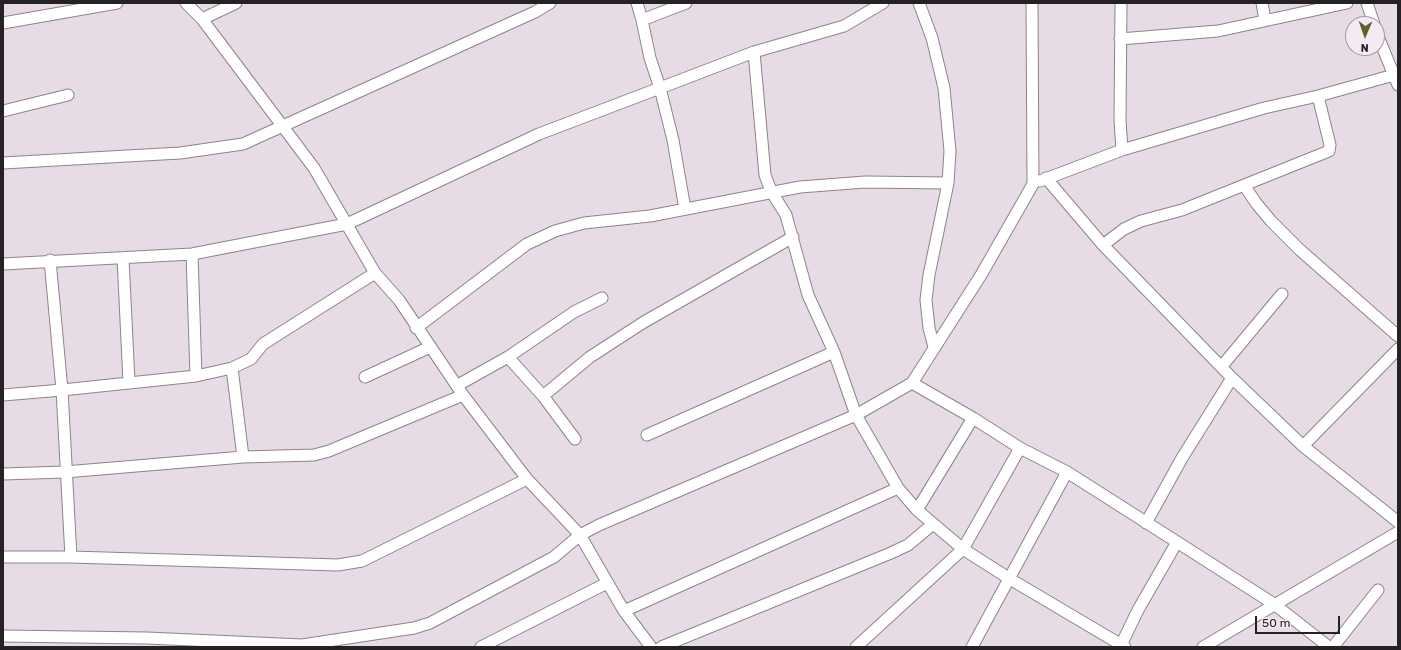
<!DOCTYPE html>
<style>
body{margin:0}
#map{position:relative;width:1401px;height:650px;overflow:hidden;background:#e7dce6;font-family:Rubik,sans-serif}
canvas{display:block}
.frame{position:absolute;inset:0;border:4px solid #252124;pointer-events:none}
.north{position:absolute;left:1345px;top:16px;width:40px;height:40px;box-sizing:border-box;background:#f5eaf3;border:1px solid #a29aa0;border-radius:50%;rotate:182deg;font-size:11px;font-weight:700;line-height:16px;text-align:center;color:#252124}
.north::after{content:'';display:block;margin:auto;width:14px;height:18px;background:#60602d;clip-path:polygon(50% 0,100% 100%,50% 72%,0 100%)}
.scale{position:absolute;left:1255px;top:616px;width:85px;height:18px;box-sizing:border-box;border:2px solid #252124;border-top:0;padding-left:5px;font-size:12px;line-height:14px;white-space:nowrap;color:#252124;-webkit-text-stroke:3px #f5eaf3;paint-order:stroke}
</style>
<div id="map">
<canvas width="1401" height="650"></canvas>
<div class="frame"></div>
<div class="north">N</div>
<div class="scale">50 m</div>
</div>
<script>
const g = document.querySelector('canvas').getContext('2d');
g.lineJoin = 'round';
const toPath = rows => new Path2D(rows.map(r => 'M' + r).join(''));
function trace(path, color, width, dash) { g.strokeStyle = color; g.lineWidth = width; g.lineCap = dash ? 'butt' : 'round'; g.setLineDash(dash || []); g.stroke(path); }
const minor = toPath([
 [186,3,202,19,314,168,375,273,399,300,463,395,527,479,580,535,624,611,651,647],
 [919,3,932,38,944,88,950,151,948,183,929,275,926,300,929,328,934,347],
 [1121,3,1120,120,1122,150],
 [1262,3,1265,20],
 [1367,3,1374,24],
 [202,19,236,3],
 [642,20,686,3],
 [3,23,117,3],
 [1377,34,1398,85],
 [1120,39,1218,31,1347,3],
 [754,52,765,175,771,191,786,215,808,295,834,352,856,415,898,488,917,510,963,549,1010,579,1125,647],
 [3,111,68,95],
 [3,163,180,153,243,144,535,12,550,3],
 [1046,178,1103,245,1232,378,1303,446,1398,522],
 [1040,181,1122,150,1264,108,1318,96,1394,75],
 [1244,185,1256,203,1271,221,1300,250,1398,336],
 [685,209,673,140,660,88,754,52,844,26,883,3],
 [1103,245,1124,229,1141,221,1182,210,1329,151,1330,145,1318,96],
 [192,254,196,376],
 [123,258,129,382],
 [50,260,62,390,71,557],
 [3,264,192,254,347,224,539,134,660,88,650,58,642,20,637,3],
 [416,328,527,244,555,231,584,223,650,216,800,187,865,182,948,183],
 [508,357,543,396],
 [1222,366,1282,294],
 [232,368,243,457],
 [365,377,430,347],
 [912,383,973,418,1020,448,1067,472,1177,542,1274,604,1329,647],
 [458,385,508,357,574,312,602,298],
 [3,395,62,390,196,376,232,368,251,359,263,344,375,273],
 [647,435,834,352],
 [575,439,543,396,590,357,644,322,793,237],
 [1303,446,1398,349],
 [3,474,65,472,243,457,314,455,329,451,463,395],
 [917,510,973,418],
 [1146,523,1182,458,1232,378],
 [3,557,71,557,338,565,362,561,527,479],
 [624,611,898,488],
 [3,636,147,638,302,645,414,628,430,623,554,557,580,535,599,525,856,415,912,383,981,275,1033,184,1032,3],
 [1121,645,1138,610,1177,542],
 [481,647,607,583],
 [661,647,891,553,908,545,933,524],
 [856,647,963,549,1020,448],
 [972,647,1067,472],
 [1203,647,1398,532],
 [1333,647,1378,590]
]);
trace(minor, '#8d838c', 13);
trace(minor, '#fff', 11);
</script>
